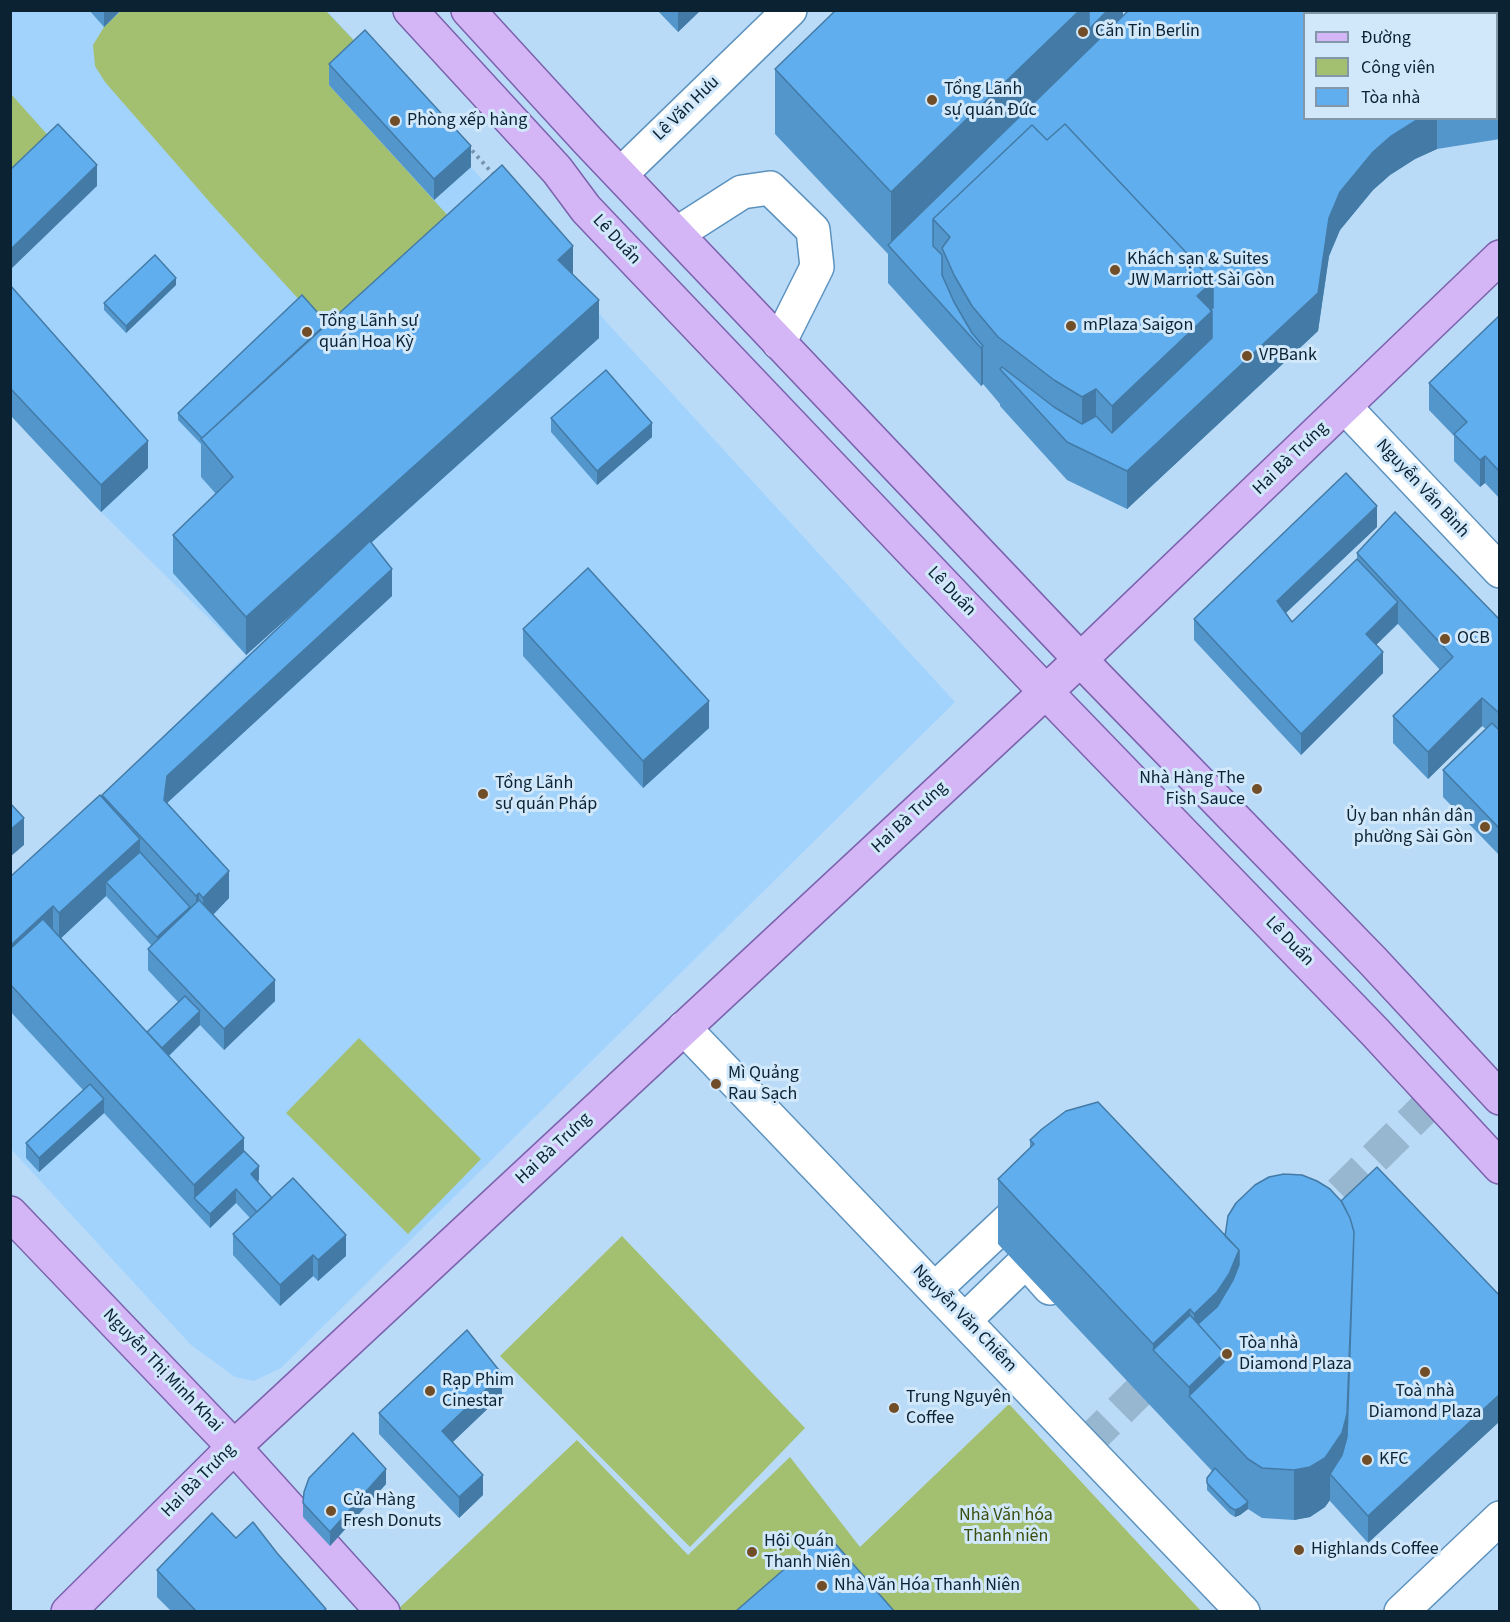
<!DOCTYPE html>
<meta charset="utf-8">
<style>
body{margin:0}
#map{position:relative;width:1510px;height:1622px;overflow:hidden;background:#badbf7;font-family:"Source Sans 3",sans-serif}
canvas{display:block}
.frame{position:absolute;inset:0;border:12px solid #0b2233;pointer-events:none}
.legend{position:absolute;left:1303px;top:12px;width:195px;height:108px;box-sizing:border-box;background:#d1e7fa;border:2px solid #8298aa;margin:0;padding:8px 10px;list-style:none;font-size:18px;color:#0b2233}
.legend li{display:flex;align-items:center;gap:12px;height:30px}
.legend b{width:30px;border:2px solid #8298aa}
</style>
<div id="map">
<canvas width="1510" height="1622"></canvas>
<div class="frame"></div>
<ul class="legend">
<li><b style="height:8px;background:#d4b5f5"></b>Đường</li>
<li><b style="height:16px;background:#a3bf70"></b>Công viên</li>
<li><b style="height:16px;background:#60aeed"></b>Tòa nhà</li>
</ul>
</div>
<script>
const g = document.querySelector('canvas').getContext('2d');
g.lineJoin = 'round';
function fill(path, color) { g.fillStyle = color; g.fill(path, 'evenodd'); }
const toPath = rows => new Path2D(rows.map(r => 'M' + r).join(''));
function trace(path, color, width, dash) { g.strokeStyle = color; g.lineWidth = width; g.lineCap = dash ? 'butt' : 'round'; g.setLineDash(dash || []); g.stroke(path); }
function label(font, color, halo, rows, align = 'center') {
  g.font = font + ' "Source Sans 3",sans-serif'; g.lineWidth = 6; g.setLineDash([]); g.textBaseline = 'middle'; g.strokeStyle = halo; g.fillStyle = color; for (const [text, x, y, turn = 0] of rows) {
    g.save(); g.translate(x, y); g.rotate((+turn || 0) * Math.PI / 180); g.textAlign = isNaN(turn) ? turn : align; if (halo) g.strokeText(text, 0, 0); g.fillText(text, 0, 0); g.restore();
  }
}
fill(toPath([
 [11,11,327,11,471,167,610,326,955,702,281,1368,254,1381,235,1377,191,1345,11,1149,11,885,246,655,101,512,11,415]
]), '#a2d3fd');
fill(toPath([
 [121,11,326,11,365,52,329,85,450,218,327,330,214,207,105,82,95,66,93,45,104,27],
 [11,94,53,141,11,181],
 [359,1038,481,1159,408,1234,286,1113],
 [622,1236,805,1428,690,1547,500,1356],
 [1009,1404,1201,1611,395,1612,577,1440,688,1555,790,1457,860,1547]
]), '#a3bf70');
trace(toPath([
 [1305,1227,1436,1097],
 [1085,1445,1171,1360]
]), '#97b6d0', 33, [33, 16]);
const minor = toPath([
 [621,174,790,10],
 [678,233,742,192,770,188,813,230,817,267,779,343],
 [1345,407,1500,571],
 [684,1028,1243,1612],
 [935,1289,1030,1200],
 [965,1320,1026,1261,1050,1288],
 [1401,1612,1500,1518]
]);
const major = toPath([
 [410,10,557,170,586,209,1046,692,1374,1031,1500,1167],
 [468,10,588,141,1097,677,1372,960,1500,1098],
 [10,1213,234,1447,383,1612],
 [68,1612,234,1447,1081,659,1500,257]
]);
trace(minor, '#5c92be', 36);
trace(major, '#7b62ad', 36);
trace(toPath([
 [467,147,468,146,494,175]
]), '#7794ac', 4, [3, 4.5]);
trace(minor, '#fff', 33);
trace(major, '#d4b5f5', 33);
fill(toPath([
 [89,10,121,10,104,27],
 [657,10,701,10,678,32],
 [1123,10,1123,17,1129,10,1500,10,1500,139,1437,149,1415,159,1390,175,1373,190,1340,230,1329,256,1318,331,1127,509,1067,480,1000,406,1000,404,983,384,981,386,888,283,888,254,775,134,775,69],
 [1305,14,1497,14,1497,118,1305,118],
 [329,64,471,167,434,200,329,85],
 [573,274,599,338,371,543,392,596,167,803,229,898,213,915,275,1001,224,1050,200,1025,169,1056,244,1151,259,1180,257,1182,272,1198,346,1256,318,1281,313,1276,280,1306,233,1255,233,1234,250,1218,236,1203,210,1228,104,1113,39,1172,26,1158,26,1143,83,1090,10,1011,10,877,102,797,102,795,310,598,246,655,173,573,173,535,216,494,201,477,201,444,178,420,178,413,327,324],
 [106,896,151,945,148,949,148,970,178,1002,147,1032,61,938],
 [10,285,148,468,101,512,10,415],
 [176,285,126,333,104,310,104,303],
 [1500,315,1500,499,1485,483,1480,487,1454,461,1454,436,1429,410,1429,383],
 [551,418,652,437,597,485,551,432],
 [1377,527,1286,613,1292,622,1357,559,1357,553,1500,620,1500,856,1443,797,1443,770,1486,729,1482,726,1428,779,1393,743,1393,716,1440,670,1398,624,1376,645,1383,673,1301,755,1194,640,1194,619],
 [523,629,709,728,643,788,523,656],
 [1030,1140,1225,1236,1341,1201,1500,1296,1500,1421,1368,1543,1330,1501,1330,1500,1325,1507,1310,1517,1294,1520,1262,1518,1248,1509,1240,1515,1235,1517,1230,1514,1207,1490,1207,1478,1212,1471,998,1244,998,1179,1030,1148],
 [502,1395,453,1442,483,1495,459,1518,379,1434,379,1413],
 [386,1484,330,1546,303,1517,303,1503],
 [236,1538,277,1553,326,1611,171,1611,157,1597,157,1570]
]), '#5396cc');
fill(toPath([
 [104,10,121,10,104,27],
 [679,10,701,10,678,32,678,11],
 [1080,10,1123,10,1123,34,891,249,891,192],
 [1420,118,1437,118,1437,149,1415,159,1390,175,1373,190,1340,230,1329,256,1318,331,1127,509,1127,471,1329,218,1340,192,1373,152,1390,137],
 [471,146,471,167,434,200,434,179],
 [97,165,97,186,10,270,10,250],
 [573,246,573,283,558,260],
 [176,278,176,285,126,333,126,326],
 [1213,281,1213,346,1112,464,1112,406,1197,296],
 [599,300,599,338,246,655,246,617],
 [983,346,983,384,981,386,981,348],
 [1096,389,1096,454,1082,449,1082,397],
 [652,423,652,437,597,485,597,471],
 [148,441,148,468,101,512,101,485],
 [1485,456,1485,483,1480,487,1480,460],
 [1377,506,1377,527,1277,621,1277,601],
 [392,569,392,596,167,803,164,827,164,800,167,776],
 [1398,602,1398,623,1366,655,1366,634],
 [1383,652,1383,673,1301,755,1301,734],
 [1482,698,1482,726,1428,779,1428,752],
 [709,701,709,728,643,788,643,761],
 [1500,711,1500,738,1498,739,1498,712],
 [24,818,24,845,10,857,10,830],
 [140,839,140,866,106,882,106,896,59,940,59,913],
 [229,871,229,898,203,925,203,898],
 [199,893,199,921,196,923,196,896],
 [53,906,53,933,10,973,10,946],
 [190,907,190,921,157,951,157,937],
 [275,980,275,1001,224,1050,224,1029],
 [200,1011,200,1025,156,1068,156,1054],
 [104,1099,104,1113,39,1172,39,1158],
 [244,1138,244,1165,194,1198,194,1212,194,1185],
 [259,1166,259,1180,251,1188,251,1174],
 [236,1189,236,1203,210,1228,210,1214],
 [1354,1232,1347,1464,1330,1474,1330,1500,1325,1507,1310,1517,1294,1520,1294,1470],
 [346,1235,346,1256,318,1281,318,1260],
 [1239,1250,1239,1315,1194,1329,1194,1314],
 [313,1255,313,1276,280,1306,280,1285],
 [1190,1309,1190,1374,1153,1350,1153,1344],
 [1224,1353,1224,1412,1189,1396,1189,1387],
 [502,1374,502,1395,442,1452,442,1431],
 [1500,1394,1500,1421,1368,1543,1368,1516],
 [386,1469,386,1484,330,1546,330,1532],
 [483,1475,483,1495,459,1518,459,1497],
 [1248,1502,1248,1509,1240,1515,1235,1517,1235,1510]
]), '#437aa6');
const building = toPath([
 [836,10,1080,10,891,192,775,69,836,10],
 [1089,10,1108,10,1089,29,1089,10],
 [1129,10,1451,10,1453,14,1305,14,1305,118,1420,118,1390,137,1373,152,1340,192,1329,218,1318,293,1127,471,1067,442,1000,369,1002,367,1054,407,1082,424,1096,416,1112,433,1212,338,1212,311,1210,310,1213,308,1213,281,1065,124,1047,140,1032,125,933,219,933,246,942,255,942,275,954,302,972,333,983,346,981,348,888,245,1129,10],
 [1476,10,1500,10,1500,36,1497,33,1497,14,1479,14,1476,10],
 [365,30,471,146,434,179,329,64,365,30],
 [1497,59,1500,63,1500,101,1497,101,1497,59],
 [58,124,97,165,10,250,10,170,58,124],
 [1065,124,1213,281,1197,296,1212,311,1112,406,1096,389,1082,397,1054,380,998,337,972,306,954,275,942,248,950,237,933,219,1032,125,1047,140,1065,124],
 [502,165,573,246,558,260,599,300,246,617,173,535,233,477,201,439,502,165],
 [155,255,176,278,126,326,104,303,155,255],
 [10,285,148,441,101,485,10,388,10,285],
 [302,295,327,323,202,438,178,413,302,295],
 [1500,315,1500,472,1485,456,1480,460,1454,434,1467,422,1429,383,1500,315],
 [606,370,652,423,597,471,551,418,606,370],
 [1346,473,1377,506,1277,601,1292,622,1357,559,1398,602,1366,634,1383,652,1301,734,1194,619,1346,473],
 [1395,512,1500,620,1500,711,1498,712,1482,698,1428,752,1393,716,1453,657,1357,553,1395,512],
 [370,541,392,569,167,776,164,800,229,871,203,898,199,893,196,896,102,795,370,541],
 [588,568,709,701,643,761,523,629,588,568],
 [1492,723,1500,731,1500,829,1443,770,1492,723],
 [100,795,140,839,59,913,53,906,10,946,10,877,100,795],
 [10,803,24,818,10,830,10,803],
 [140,852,190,907,157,937,106,882,140,852],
 [199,900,275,980,224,1029,148,949,199,900],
 [43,919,244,1138,194,1185,10,984,10,949,43,919],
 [185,996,200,1011,162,1048,147,1032,185,996],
 [90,1084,104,1099,39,1158,26,1143,90,1084],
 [1098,1102,1239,1250,1229,1274,1217,1292,1194,1314,1190,1309,1153,1344,998,1179,1034,1144,1030,1140,1042,1129,1066,1111,1098,1102],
 [244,1151,259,1166,251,1174,272,1198,257,1212,236,1189,210,1214,194,1198,244,1151],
 [1377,1167,1500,1296,1500,1394,1368,1516,1330,1474,1342,1455,1347,1437,1354,1232,1350,1218,1341,1201,1377,1167],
 [1284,1174,1302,1175,1317,1181,1330,1189,1342,1202,1350,1218,1354,1232,1347,1414,1342,1433,1325,1458,1310,1467,1294,1470,1262,1468,1248,1459,1189,1396,1224,1362,1224,1353,1198,1324,1217,1307,1233,1280,1239,1265,1239,1250,1225,1236,1228,1216,1236,1203,1255,1185,1269,1177,1284,1174],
 [293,1178,346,1235,318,1260,313,1255,280,1285,233,1234,293,1178],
 [1190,1315,1224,1353,1189,1387,1153,1350,1190,1315],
 [467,1330,502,1374,442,1431,483,1475,459,1497,379,1413,467,1330],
 [353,1433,386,1469,330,1532,303,1503,304,1492,309,1478,353,1433],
 [1215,1468,1248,1502,1240,1508,1235,1510,1230,1507,1207,1483,1207,1478,1215,1468],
 [212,1513,236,1538,253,1522,277,1553,326,1609,323,1611,196,1611,157,1570,212,1513],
 [826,1533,894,1611,736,1611,826,1533]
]);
fill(building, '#60aeed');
trace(building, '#437aa6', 1.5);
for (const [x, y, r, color] of [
 [1083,32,6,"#714d28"],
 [932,100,6,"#714d28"],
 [395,121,6,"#714d28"],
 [1115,270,6,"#714d28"],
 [1071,326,6,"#714d28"],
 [307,332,6,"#714d28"],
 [1247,356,6,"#714d28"],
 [1445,639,6,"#714d28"],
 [1257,789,6,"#714d28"],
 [483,794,6,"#714d28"],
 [1485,827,6,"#714d28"],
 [716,1084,6,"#714d28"],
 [1227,1354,6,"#714d28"],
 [1425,1372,6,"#714d28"],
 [430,1391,6,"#714d28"],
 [894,1408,6,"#714d28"],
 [1367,1460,6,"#714d28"],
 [331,1511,6,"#714d28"],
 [1299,1550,6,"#714d28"],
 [752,1552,6,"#714d28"],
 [822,1586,6,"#714d28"]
]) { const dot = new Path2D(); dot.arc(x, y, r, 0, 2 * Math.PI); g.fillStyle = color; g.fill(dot); trace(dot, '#d1e7fa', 2); }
label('18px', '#0b2233', '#d1e7fa', [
 ["Căn Tin Berlin",1095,32],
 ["Tổng Lãnh",944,90],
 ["sự quán Đức",944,111],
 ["Phòng xếp hàng",407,121],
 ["Khách sạn & Suites",1127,260],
 ["JW Marriott Sài Gòn",1127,281],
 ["Tổng Lãnh sự",319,322],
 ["quán Hoa Kỳ",319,343],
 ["mPlaza Saigon",1083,326],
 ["VPBank",1259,356],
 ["OCB",1457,639],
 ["Nhà Hàng The",1245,779,"right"],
 ["Fish Sauce",1245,800,"right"],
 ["Tổng Lãnh",495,784],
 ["sự quán Pháp",495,805],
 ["Ủy ban nhân dân",1473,817,"right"],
 ["phường Sài Gòn",1473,838,"right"],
 ["Mì Quảng",728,1074],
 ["Rau Sạch",728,1095],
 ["Tòa nhà",1239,1344],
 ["Diamond Plaza",1239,1365],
 ["Rạp Phim",442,1381],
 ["Cinestar",442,1402],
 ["Toà nhà",1425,1392,"center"],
 ["Diamond Plaza",1425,1413,"center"],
 ["Trung Nguyên",906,1398],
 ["Coffee",906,1419],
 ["KFC",1379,1460],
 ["Cửa Hàng",343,1501],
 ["Fresh Donuts",343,1522],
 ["Hội Quán",764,1542],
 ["Thanh Niên",764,1563],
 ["Highlands Coffee",1311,1550],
 ["Nhà Văn Hóa Thanh Niên",834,1586]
], 'left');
label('18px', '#0b2233', '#d1e7fa', [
 ["Lê Văn Hưu",687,109,-44],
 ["Lê Duẩn",616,240,47],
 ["Hai Bà Trưng",1291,459,-44],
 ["Nguyễn Văn Bình",1422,489,47],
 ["Lê Duẩn",951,592,46],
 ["Hai Bà Trưng",910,818,-43],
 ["Lê Duẩn",1289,942,46],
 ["Hai Bà Trưng",554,1149,-43],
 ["Nguyễn Văn Chiêm",964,1319,46],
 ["Nguyễn Thị Minh Khai",162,1371,46],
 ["Hai Bà Trưng",199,1481,-45]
]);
label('18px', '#3b4e0e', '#d1e7fa', [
 ["Nhà Văn hóa",1006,1516],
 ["Thanh niên",1006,1537]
]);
</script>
